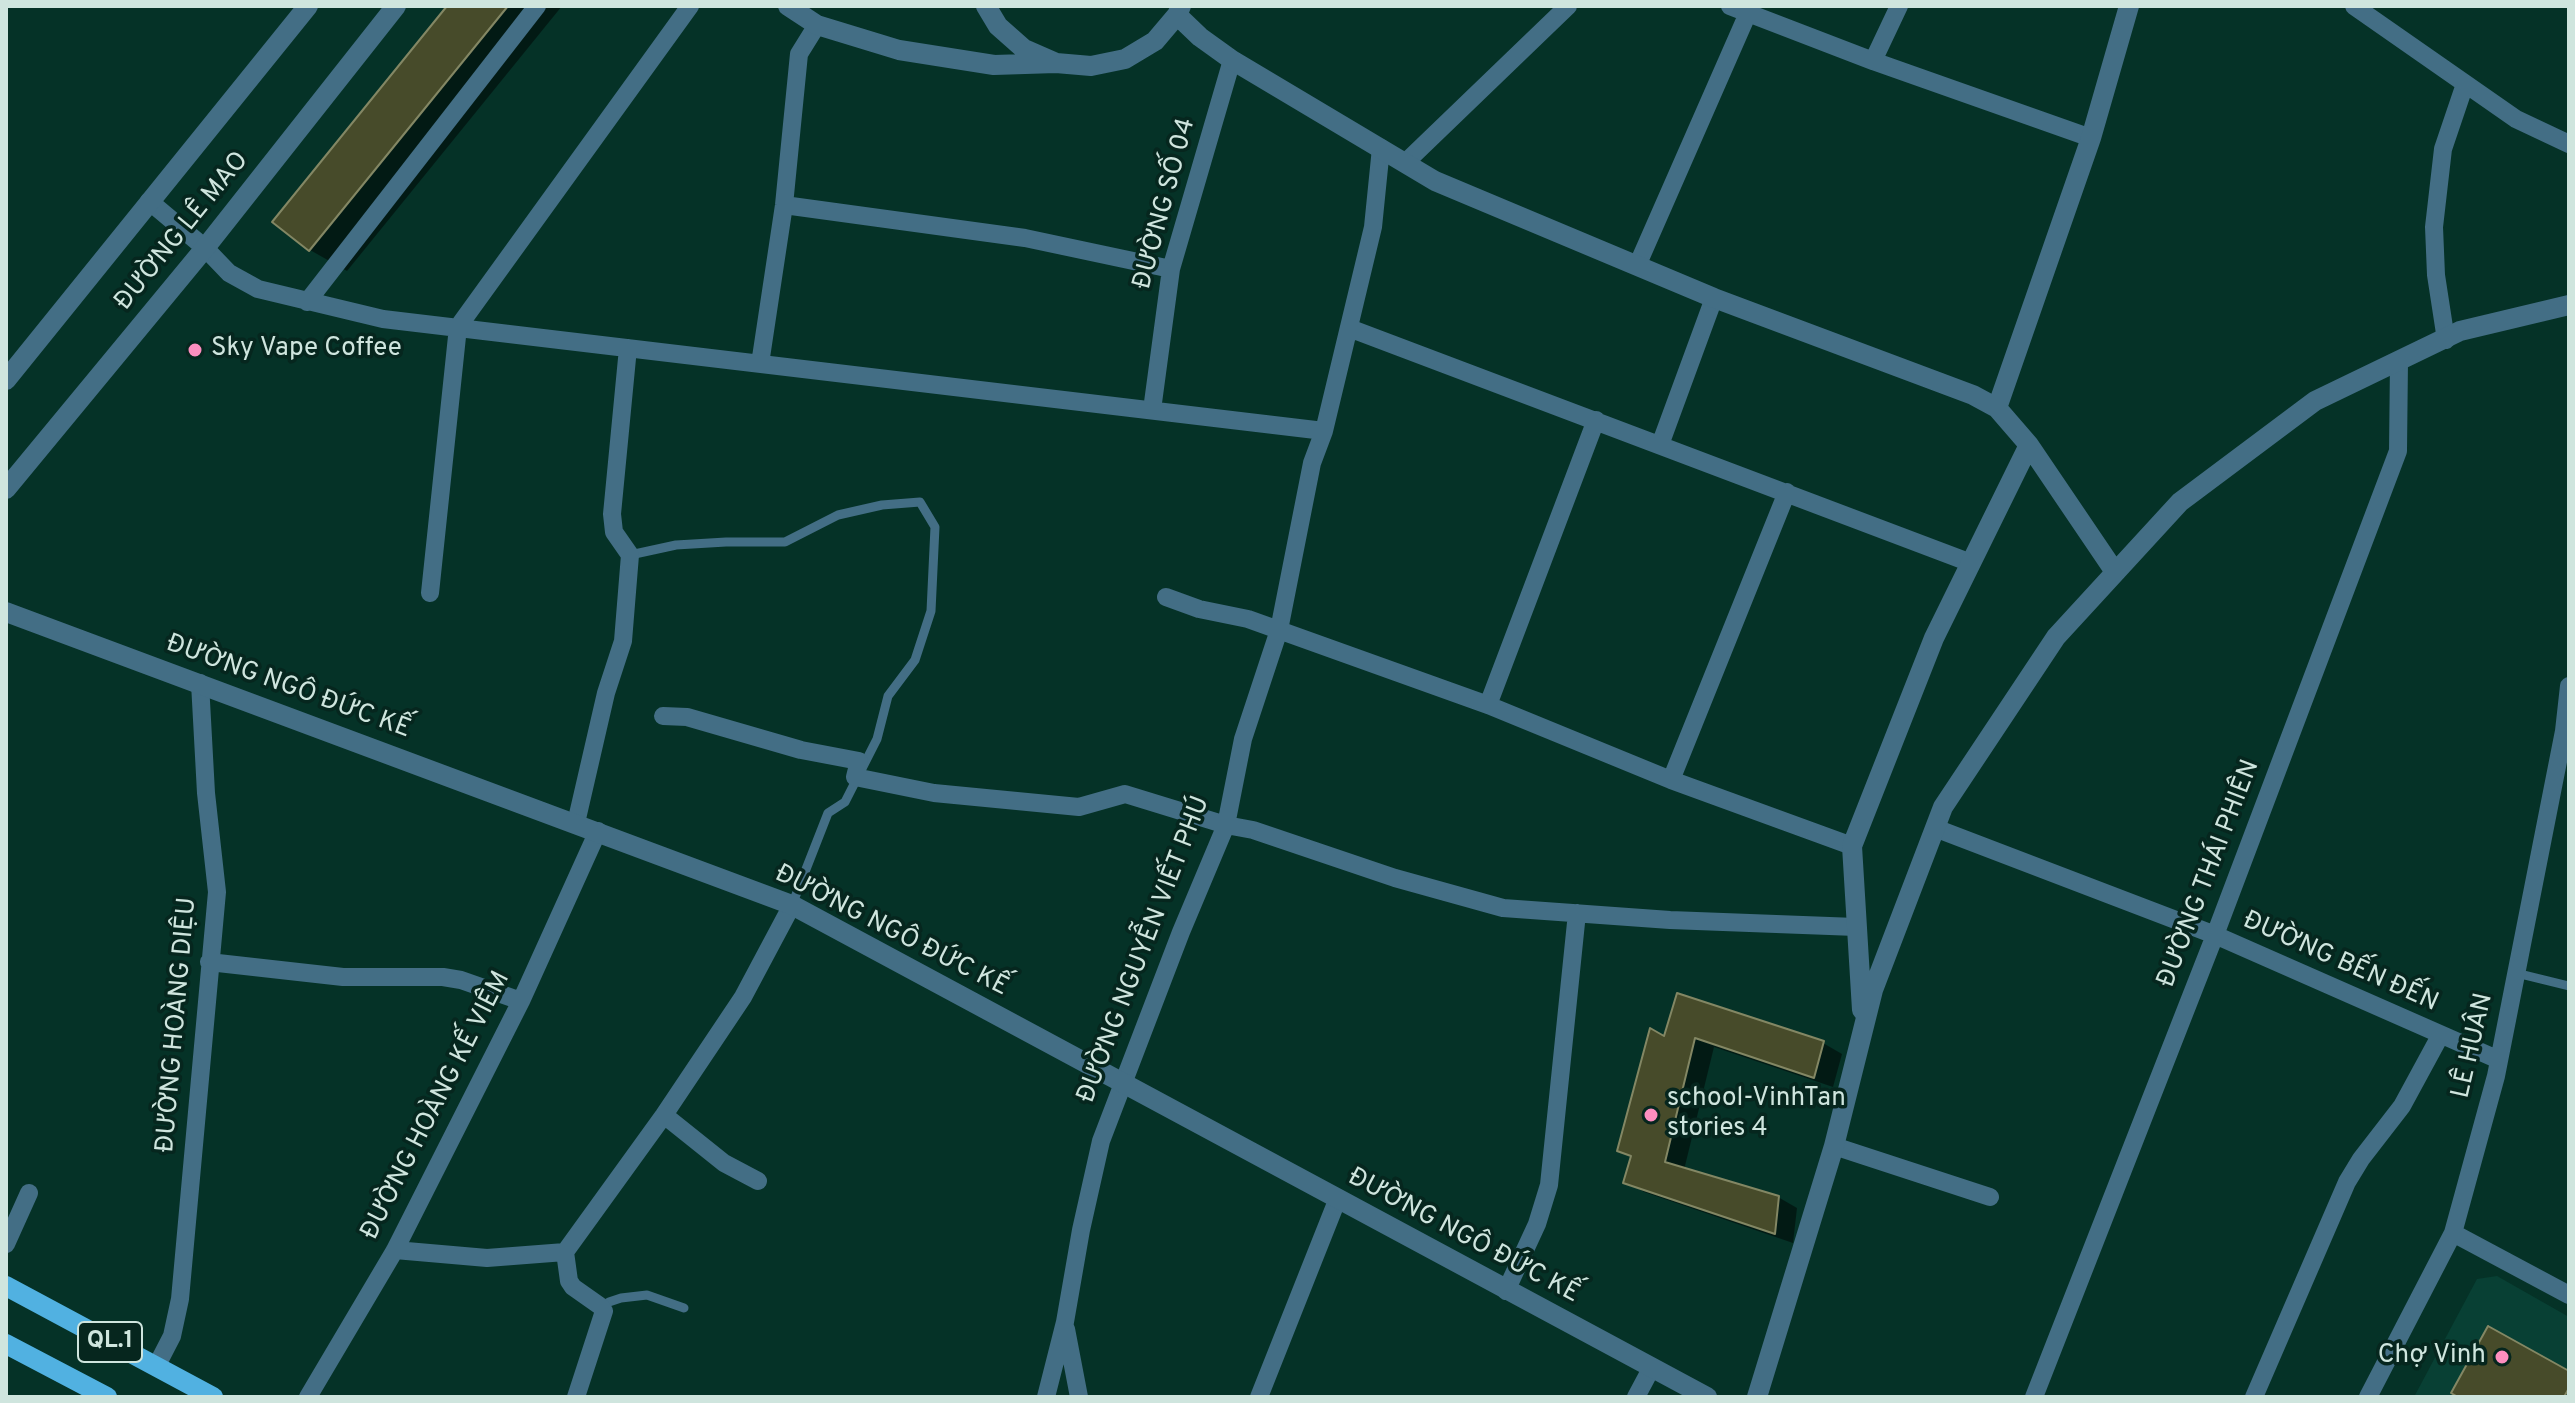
<!DOCTYPE html>
<meta charset="utf-8">
<style>
body{margin:0}
#map{position:relative;width:2575px;height:1403px;overflow:hidden;background:#053227;font-family:Overpass,sans-serif}
canvas{display:block}
.frame{position:absolute;inset:0;border:8px solid #cfe5de;pointer-events:none}
</style>
<div id="map">
<canvas width="2575" height="1403"></canvas>
<div class="frame"></div>
</div>
<script>
const g = document.querySelector('canvas').getContext('2d');
g.lineJoin = 'round';
function fill(path, color) { g.fillStyle = color; g.fill(path, 'evenodd'); }
const toPath = rows => new Path2D(rows.map(r => 'M' + r).join(''));
function trace(path, color, width, dash) { g.strokeStyle = color; g.lineWidth = width; g.lineCap = dash ? 'butt' : 'round'; g.setLineDash(dash || []); g.stroke(path); }
function label(font, color, halo, rows, align = 'center') {
  g.font = font + ' Overpass,sans-serif'; g.lineWidth = 7; g.setLineDash([]); g.textBaseline = 'middle'; g.strokeStyle = halo; g.fillStyle = color; for (const [text, x, y, turn = 0] of rows) {
    g.save(); g.translate(x, y); g.rotate((+turn || 0) * Math.PI / 180); g.textAlign = isNaN(turn) ? turn : align; if (halo) g.strokeText(text, 0, 0); g.fillText(text, 0, 0); g.restore();
  }
}
fill(toPath([
 [2497,1276,2569,1317,2569,1397,2414,1397,2477,1279]
]), '#084034');
fill(toPath([
 [450,6,562,6,347,271,310,250],
 [1678,996,1823,1043,1842,1054,1833,1087,1714,1047,1684,1170,1778,1197,1797,1208,1793,1243,1644,1192,1626,1182,1632,1158,1619,1150,1665,1039]
]), '#0007');
const building = toPath([
 [447,6,508,6,309,251,272,222,447,6],
 [1677,993,1824,1041,1814,1078,1695,1038,1665,1162,1779,1196,1775,1234,1623,1183,1631,1156,1617,1151,1650,1028,1664,1036,1677,993],
 [2488,1326,2569,1371,2569,1388,2564,1397,2458,1397,2451,1393,2488,1326]
]);
fill(building, '#474b2a');
trace(building, '#838764', 2);
trace(toPath([
 [630,555,676,545,726,542,785,542,838,515,882,505,920,502,935,527,931,611,915,660,888,696,877,739,845,802,828,813,792,905],
 [2516,973,2569,986],
 [603,1308,609,1302,621,1298,647,1295,684,1308]
]), '#436e85', 9);
trace(toPath([
 [1730,6,1873,61,2091,138],
 [2354,6,2516,119,2569,144],
 [1873,61,1899,6],
 [1405,163,1568,6],
 [149,201,205,248,229,273,258,289,383,319,1324,431],
 [784,205,1025,238,1171,269],
 [1637,266,1748,13],
 [307,302,537,6],
 [1349,328,1971,563],
 [2446,340,2436,275,2434,227,2443,149,2465,84],
 [760,364,784,205,799,54,817,25],
 [1152,410,1171,269,1232,60],
 [1660,445,1714,298],
 [430,593,458,327,690,6],
 [1166,597,1199,609,1248,619,1488,705,1671,780,1852,846],
 [1488,705,1596,420],
 [663,716,687,717,801,750,859,761,855,777,934,793,1079,807,1125,794,1226,825,1253,830,1395,878,1503,908,1670,920,1856,927],
 [1671,780,1787,492],
 [576,823,606,693,623,641,630,555,614,532,612,514,628,348],
 [1935,828,2215,935,2499,1060],
 [209,962,343,977,443,977,461,980,521,1001],
 [664,1115,724,1163,758,1181],
 [1834,1146,1990,1197],
 [2453,1233,2569,1295],
 [6,1244,29,1193],
 [395,1250,487,1258,565,1252],
 [1506,1291,1537,1224,1549,1185,1577,913],
 [1066,1329,1079,1397],
 [156,1367,172,1336,180,1299,217,892,206,793,200,683],
 [308,1397,395,1250,521,1001,598,831],
 [576,1397,604,1311,600,1306,573,1287,569,1281,565,1252,664,1115,743,997,792,905],
 [1046,1397,1065,1322,1081,1230,1101,1141,1181,932,1226,825,1243,739,1279,630,1312,463,1324,431,1373,227,1381,148],
 [1259,1397,1338,1198],
 [1636,1397,1652,1367],
 [2034,1397,2215,935,2398,451,2399,361],
 [2254,1397,2347,1182,2361,1159,2402,1106,2440,1036],
 [2368,1397,2453,1233,2496,1076,2564,731,2569,686]
]), '#436e85', 18);
trace(toPath([
 [788,6,817,25,899,50,994,65,1056,63],
 [986,6,998,26,1024,49,1056,63,1091,66,1125,59,1155,41,1177,15,1181,6],
 [1177,15,1200,37,1232,60,1435,181,1714,298,1973,395,1997,408,2029,445,2115,572],
 [6,380,308,6],
 [1997,408,2091,138,2129,6],
 [6,489,205,248,396,6],
 [6,612,792,905,1707,1397],
 [1862,1010,1852,846,1934,638,2029,445],
 [1757,1397,1834,1146,1873,990,1943,807,2056,637,2180,502,2315,401,2460,331,2569,305]
]), '#436e85', 20);
trace(toPath([
 [6,1286,213,1397],
 [6,1344,107,1397]
]), '#51b1e1', 20);
for (const [x, y, r, color] of [
 [195,350,8,"#fd8ebf"],
 [1651,1115,8,"#fd8ebf"],
 [2502,1357,8,"#fd8ebf"]
]) { const dot = new Path2D(); dot.arc(x, y, r, 0, 2 * Math.PI); g.fillStyle = color; g.fill(dot); trace(dot, '#06261e', 3); }
for (const [x, y, w] of [
 [110,1342,64]
]) { const box = new Path2D(); box.roundRect(x - w / 2, y - 20, w, 40, 6); g.fillStyle = '#06261e'; g.fill(box); trace(box, '#cfe5de', 2); }
label('bold 24px', '#cfe5de', null, [
 ["QL.1",110,1342]
]);
label('26px', '#cfe5de', '#06261e', [
 ["ĐƯỜNG SỐ 04",1166,204,-75],
 ["ĐƯỜNG LÊ MAO",183,232,-51],
 ["ĐƯỜNG NGÔ ĐỨC KẾ",288,688,20],
 ["ĐƯỜNG THÁI PHIÊN",2210,874,-69],
 ["ĐƯỜNG NGÔ ĐỨC KẾ",891,932,27],
 ["ĐƯỜNG NGUYỄN VIẾT PHÚ",1145,950,-69],
 ["ĐƯỜNG BẾN ĐẾN",2340,963,24],
 ["ĐƯỜNG HOÀNG DIỆU",178,1025,-85],
 ["LÊ HUÂN",2474,1046,-77],
 ["ĐƯỜNG HOÀNG KẾ VIÊM",437,1106,-63],
 ["ĐƯỜNG NGÔ ĐỨC KẾ",1463,1237,28]
]);
label('26px', '#cfe5de', '#06261e', [
 ["Sky Vape Coffee",211,350],
 ["school-VinhTan",1667,1100],
 ["stories 4",1667,1130],
 ["Chợ Vinh",2486,1357,"right"]
], 'left');
</script>
